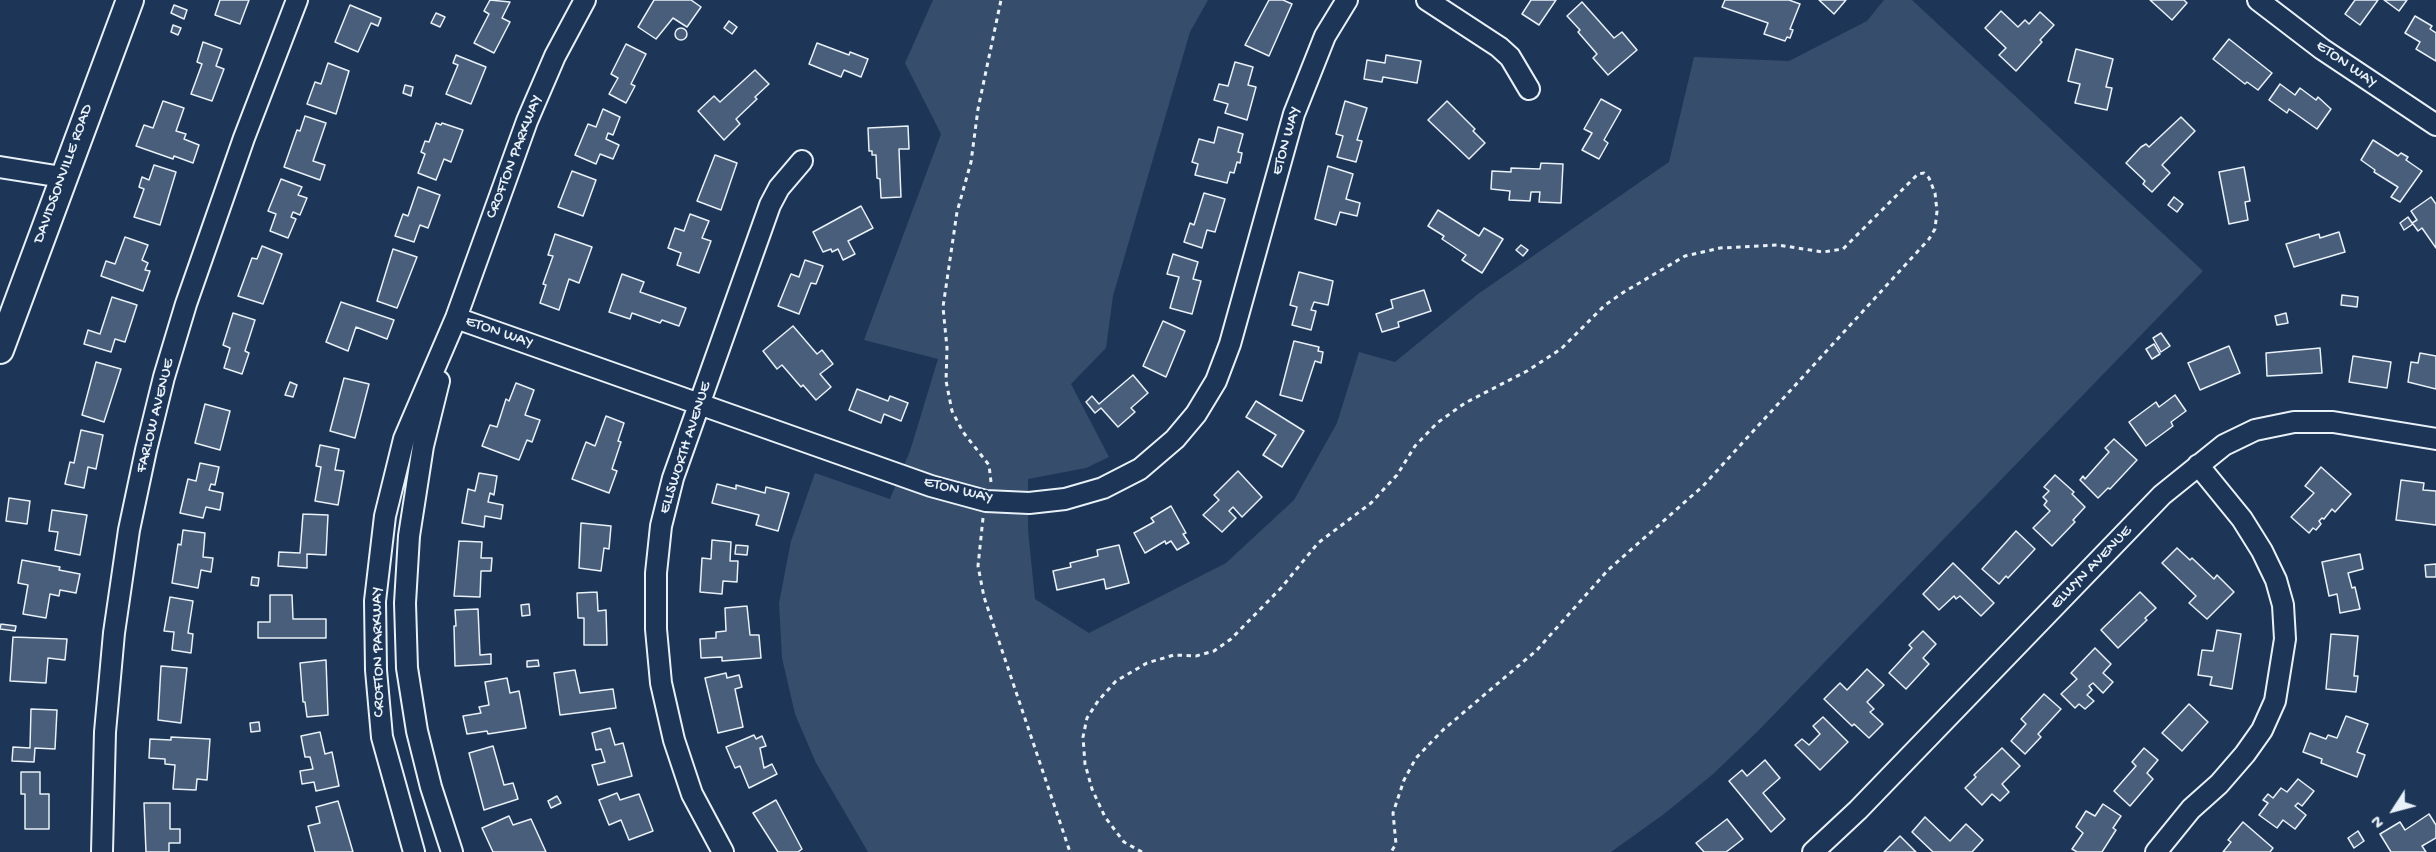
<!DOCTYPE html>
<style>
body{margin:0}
#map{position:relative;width:2436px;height:852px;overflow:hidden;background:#1d3557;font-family:"Gochi Hand",sans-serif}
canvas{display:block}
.north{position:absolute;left:2364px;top:780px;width:60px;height:60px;-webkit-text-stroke:4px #1d3557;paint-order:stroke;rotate:234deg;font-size:16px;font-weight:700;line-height:24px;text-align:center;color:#e8f1f8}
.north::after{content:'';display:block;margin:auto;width:21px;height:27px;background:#e8f1f8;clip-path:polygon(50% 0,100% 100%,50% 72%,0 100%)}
</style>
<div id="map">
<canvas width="2436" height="852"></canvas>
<div class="north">N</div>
</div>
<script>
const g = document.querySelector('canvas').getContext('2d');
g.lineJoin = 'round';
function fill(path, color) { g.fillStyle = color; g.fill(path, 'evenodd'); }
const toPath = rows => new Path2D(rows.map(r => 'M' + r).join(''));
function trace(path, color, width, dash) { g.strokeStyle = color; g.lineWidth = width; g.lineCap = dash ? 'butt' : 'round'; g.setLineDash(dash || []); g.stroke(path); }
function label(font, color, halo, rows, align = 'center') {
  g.font = font + ' "Gochi Hand",sans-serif'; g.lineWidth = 4.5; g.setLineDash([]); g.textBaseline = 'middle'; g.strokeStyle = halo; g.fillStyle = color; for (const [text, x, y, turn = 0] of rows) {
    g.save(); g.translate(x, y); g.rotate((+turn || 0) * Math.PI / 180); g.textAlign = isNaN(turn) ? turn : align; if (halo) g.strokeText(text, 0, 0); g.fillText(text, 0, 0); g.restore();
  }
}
fill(toPath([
 [933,0,1208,0,1190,32,1113,296,1106,348,1071,384,1109,457,1086,468,1028,479,1028,530,1035,599,1089,633,1226,563,1294,500,1337,423,1359,352,1395,362,1478,294,1669,162,1694,57,1789,61,1867,21,1884,0,1912,0,2203,271,1758,731,1712,775,1664,814,1611,852,868,852,816,763,795,714,782,658,779,603,791,541,815,473,890,499,910,451,938,359,864,340,941,134,905,63]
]), '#374d6c');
const building = toPath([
 [220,0,249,0,240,24,215,15,220,0],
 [490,0,510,2,502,18,510,22,494,53,474,43,489,14,484,11,490,0],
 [654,0,691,0,701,7,687,27,673,18,656,39,638,27,654,0],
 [1269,0,1283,0,1292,4,1269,56,1245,45,1269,0],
 [1531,0,1556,0,1539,25,1522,14,1531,0],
 [1725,0,1789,0,1800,4,1790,29,1793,30,1790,38,1787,37,1785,41,1764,34,1768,23,1722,7,1725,0],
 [1819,0,1846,0,1834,14,1819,0],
 [2150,0,2184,0,2187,3,2172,20,2150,0],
 [2355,0,2378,0,2360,25,2345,14,2355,0],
 [2384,0,2407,0,2399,11,2384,0],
 [1582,2,1614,38,1622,32,1637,50,1608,75,1593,58,1597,54,1578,32,1580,30,1567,16,1582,2],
 [174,5,187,10,184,19,171,13,174,5],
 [350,5,381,18,378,26,371,23,358,52,335,42,350,5],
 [2001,11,2018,27,2025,20,2029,24,2040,12,2054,25,2040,40,2042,42,2016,71,1999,55,2006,48,1985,28,2001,11],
 [436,13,445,17,440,27,431,23,436,13],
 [2415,16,2432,26,2430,29,2436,33,2436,61,2416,49,2420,42,2405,33,2415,16],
 [729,21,737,27,732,34,724,28,729,21],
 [173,25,181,28,178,35,171,32,173,25],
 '675 34a6 6 0 1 1 12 0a6 6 0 1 1-12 0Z',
 [2229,39,2272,73,2258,90,2247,82,2245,84,2213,59,2229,39],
 [203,42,222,49,216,66,224,69,212,101,191,94,202,64,197,62,203,42],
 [817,43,849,55,850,52,868,59,861,77,844,70,841,77,809,64,817,43],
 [626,44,646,54,631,84,635,86,626,103,609,94,618,78,611,74,626,44],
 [2076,49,2113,59,2106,87,2112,88,2107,110,2075,103,2080,84,2068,81,2076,49],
 [456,55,486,67,471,104,446,94,458,65,453,63,456,55],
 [1386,55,1421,61,1417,83,1383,77,1382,82,1364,79,1367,60,1385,63,1386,55],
 [1235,62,1253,67,1248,85,1256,87,1247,120,1225,113,1228,104,1214,100,1219,84,1228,86,1235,62],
 [328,63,349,71,336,114,307,104,315,82,321,84,328,63],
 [755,70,769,84,755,97,757,99,736,119,740,124,724,140,698,111,714,96,720,102,755,70],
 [2280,84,2295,95,2300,88,2316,100,2318,97,2331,109,2317,129,2289,109,2287,113,2269,100,2280,84],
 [405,85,413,87,411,96,403,93,405,85],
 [1601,99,1621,110,1604,140,1608,143,1599,159,1582,150,1592,133,1584,129,1601,99],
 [163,101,184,108,176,131,186,134,184,139,199,145,193,163,174,156,173,159,136,146,144,125,153,128,163,101],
 [1345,101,1367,108,1357,140,1362,141,1356,162,1337,157,1343,136,1336,134,1345,101],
 [1447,101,1475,129,1473,131,1485,143,1469,159,1428,120,1447,101],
 [603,109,620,117,613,135,608,133,606,139,619,145,613,159,600,154,596,164,575,155,588,124,596,127,603,109],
 [305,116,326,123,313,161,325,165,320,180,284,167,297,130,300,131,305,116],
 [2181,117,2195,131,2162,165,2170,173,2152,192,2143,184,2145,181,2126,163,2141,147,2146,144,2149,147,2181,117],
 [436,123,441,125,442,123,463,130,451,162,444,159,436,180,418,173,425,154,421,152,425,141,429,142,436,123],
 [908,126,909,149,899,149,901,197,881,198,880,179,877,178,876,155,872,155,872,151,869,151,868,128,908,126],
 [1218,127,1243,134,1238,152,1242,153,1240,163,1237,162,1234,173,1230,172,1227,183,1195,175,1198,164,1192,162,1199,139,1214,143,1218,127],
 [2373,140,2398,156,2401,153,2408,157,2406,160,2422,171,2400,202,2391,197,2398,187,2374,172,2375,170,2361,160,2373,140],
 [715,155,737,163,721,210,697,201,715,155],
 [1541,163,1563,164,1561,203,1539,202,1540,192,1531,192,1530,201,1509,200,1510,191,1491,189,1492,171,1511,172,1511,168,1540,169,1541,163],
 [154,165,176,172,160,225,134,217,144,189,139,187,142,177,149,180,154,165],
 [1328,166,1353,174,1346,199,1360,203,1357,216,1340,212,1336,225,1315,219,1328,166],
 [2244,167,2250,201,2245,202,2248,220,2229,224,2219,172,2244,167],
 [572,171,596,180,583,216,558,207,572,171],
 [281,179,302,187,298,195,307,198,300,215,293,212,291,217,296,219,288,238,270,231,276,214,268,211,281,179],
 [418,187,440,195,428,228,420,225,414,242,395,236,403,214,408,216,418,187],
 [1204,193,1225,199,1215,232,1207,230,1202,248,1184,242,1190,223,1194,225,1204,193],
 [2174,197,2183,204,2177,212,2168,205,2174,197],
 [2431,197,2436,204,2436,248,2422,228,2418,231,2413,224,2404,230,2400,223,2408,217,2412,223,2417,220,2411,211,2431,197],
 [861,206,873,228,848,241,855,254,843,260,838,249,832,252,831,249,823,252,813,232,861,206],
 [1438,210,1479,236,1484,228,1503,239,1482,273,1462,260,1466,255,1442,239,1444,236,1428,226,1438,210],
 [690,214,709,221,702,238,711,241,699,273,677,265,681,253,668,248,675,228,684,231,690,214],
 [2339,232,2345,252,2294,267,2286,244,2319,234,2320,238,2339,232],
 [555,234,592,247,579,283,569,279,559,310,540,303,546,285,543,284,553,256,548,255,555,234],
 [125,237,148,245,142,260,148,263,145,270,150,271,143,291,101,276,106,261,115,264,125,237],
 [1521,245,1528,250,1523,256,1516,250,1521,245],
 [262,246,282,254,263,304,238,296,252,258,257,259,262,246],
 [393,249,417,257,397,308,377,301,393,249],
 [1173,254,1198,262,1193,279,1201,281,1192,314,1170,308,1179,277,1167,274,1173,254],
 [805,260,823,266,816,284,811,283,799,314,778,306,791,274,799,277,805,260],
 [1299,272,1333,281,1328,305,1314,302,1311,310,1316,311,1311,330,1292,325,1297,307,1290,305,1299,272],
 [622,274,644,282,640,292,686,308,679,326,662,320,660,323,632,313,630,319,609,312,622,274],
 [1424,290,1431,311,1398,322,1399,327,1382,332,1376,314,1393,308,1391,300,1424,290],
 [2342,295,2358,297,2357,307,2341,305,2342,295],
 [112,297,137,305,125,342,115,339,111,352,84,344,88,330,100,334,112,297],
 [341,302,394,320,387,339,356,327,348,351,326,342,341,302],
 [233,313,255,320,245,351,249,353,242,374,224,368,230,348,223,345,233,313],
 [2286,313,2288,323,2277,325,2275,316,2286,313],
 [1163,321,1185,331,1166,377,1143,366,1163,321],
 [793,326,817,354,822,350,833,364,820,374,831,387,816,400,803,385,801,387,782,365,777,369,763,351,793,326],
 [2161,333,2170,346,2161,352,2153,338,2161,333],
 [1294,341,1319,347,1318,351,1323,352,1321,363,1315,361,1302,401,1280,395,1294,341],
 [2154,344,2160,354,2152,359,2146,349,2154,344],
 [2229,346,2240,373,2200,390,2188,363,2229,346],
 [2320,348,2322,373,2267,376,2266,353,2320,348],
 [2420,353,2436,356,2436,389,2408,382,2411,362,2418,363,2420,353],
 [2353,356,2391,362,2387,388,2349,382,2353,356],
 [96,362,121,369,104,422,82,415,96,362],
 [1133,375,1148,393,1131,408,1135,412,1118,427,1101,408,1095,413,1086,402,1092,396,1099,404,1133,375],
 [344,378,369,384,355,438,330,431,344,378],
 [290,382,297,385,293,397,285,395,290,382],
 [516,383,534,390,525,415,540,420,532,442,527,440,519,460,482,446,490,425,497,427,506,399,509,401,516,383],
 [857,389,888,401,890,396,908,403,901,421,884,414,881,423,849,410,857,389],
 [2175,395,2186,411,2171,422,2173,426,2146,446,2129,422,2156,402,2159,407,2175,395],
 [1256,401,1304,431,1282,467,1263,455,1276,435,1246,417,1256,401],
 [205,404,230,411,220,450,195,443,205,404],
 [606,416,624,423,618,441,621,442,612,469,617,471,609,493,572,479,586,442,595,446,606,416],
 [81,430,103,435,96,469,88,467,84,488,65,484,70,462,74,463,81,430],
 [2114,439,2137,460,2110,489,2108,488,2098,498,2080,480,2083,476,2085,479,2109,452,2105,448,2114,439],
 [320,445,339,449,335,470,344,471,338,505,315,501,321,467,316,466,320,445],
 [200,463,219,467,215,485,211,484,209,490,223,493,220,510,206,507,203,518,180,513,188,479,196,481,200,463],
 [2321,467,2351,494,2335,512,2332,509,2324,519,2322,518,2319,521,2321,524,2316,530,2313,528,2309,533,2291,517,2314,493,2305,486,2321,467],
 [1238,471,1262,497,1242,517,1233,507,1229,511,1236,518,1222,532,1203,515,1219,500,1214,495,1238,471],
 [479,473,497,476,494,495,490,493,488,502,503,505,501,519,485,516,484,527,462,523,468,489,475,491,479,473],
 [2055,475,2074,492,2072,494,2085,507,2073,520,2075,522,2052,546,2033,528,2050,511,2044,505,2047,501,2043,497,2049,491,2044,487,2055,475],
 [2401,480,2424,483,2423,490,2436,491,2436,525,2396,520,2401,480],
 [717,484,736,489,736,485,765,493,766,487,789,493,778,531,756,525,759,515,712,503,717,484],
 [9,498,30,501,27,524,6,521,9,498],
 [1171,506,1186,533,1183,534,1189,543,1177,550,1171,541,1166,544,1165,541,1145,553,1134,533,1154,522,1151,518,1171,506],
 [52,510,87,515,80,555,55,550,58,532,49,531,52,510],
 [303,514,328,515,326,555,307,554,307,568,278,566,279,552,300,553,303,514],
 [581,523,611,526,609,549,604,548,601,571,579,568,581,523],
 [183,530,205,533,203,557,213,558,211,572,201,570,198,588,172,583,178,544,181,545,183,530],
 [2016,531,2035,549,2008,578,2006,576,1999,584,1982,569,2016,531],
 [712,540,731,542,730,561,738,561,737,582,723,581,722,594,700,592,702,558,711,559,712,540],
 [459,541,482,542,481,558,492,558,491,571,481,571,480,597,454,596,459,541],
 [736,545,748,546,747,555,735,554,736,545],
 [1119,545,1129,583,1106,589,1104,579,1057,590,1053,571,1071,567,1070,563,1098,556,1097,550,1119,545],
 [2177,548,2190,560,2192,558,2214,579,2217,575,2234,592,2207,619,2189,603,2196,596,2162,563,2177,548],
 [2360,554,2363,569,2348,573,2352,588,2355,587,2360,609,2340,613,2337,594,2329,596,2322,562,2360,554],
 [22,560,60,567,59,570,80,574,76,593,60,590,59,596,50,594,46,618,23,614,28,585,18,583,22,560],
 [1953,563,1994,603,1981,616,1960,596,1956,599,1954,596,1939,610,1923,594,1953,563],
 [2436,564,2436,577,2426,577,2425,565,2436,564],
 [252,577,259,578,258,586,251,585,252,577],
 [597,592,598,611,606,610,607,645,584,645,584,618,578,618,577,593,597,592],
 [2140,592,2156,608,2145,618,2147,620,2118,648,2101,630,2140,592],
 [270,595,292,595,293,619,326,619,326,638,258,638,258,622,270,622,270,595],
 [170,597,193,601,188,633,193,634,191,653,172,650,174,632,164,631,170,597],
 [529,604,530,615,522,616,521,605,529,604],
 [747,606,750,635,759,635,761,658,722,661,722,657,701,658,700,639,716,638,716,632,726,631,725,608,747,606],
 [478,609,480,655,491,654,491,664,455,666,454,626,456,626,455,610,478,609],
 [1,624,16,626,15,631,0,629,1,624],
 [2217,630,2241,634,2232,689,2210,685,2212,677,2198,675,2202,650,2213,651,2217,630],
 [1923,631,1936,644,1923,658,1929,664,1906,689,1889,673,1912,648,1909,645,1923,631],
 [2331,634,2358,636,2354,676,2358,676,2356,692,2326,689,2331,634],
 [13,637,67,639,65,660,48,658,46,683,10,681,13,637],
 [2095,648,2111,664,2103,673,2113,682,2103,693,2093,683,2089,686,2092,690,2087,695,2094,701,2085,709,2079,704,2075,708,2061,694,2077,679,2071,673,2095,648],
 [326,660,328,715,307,717,305,702,303,702,300,663,326,660],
 [538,660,539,666,527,667,527,661,538,660],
 [161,666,187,668,181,723,158,720,161,666],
 [1867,669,1884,685,1867,702,1874,709,1870,712,1883,724,1869,738,1854,724,1852,726,1824,699,1840,683,1847,690,1867,669],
 [575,670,580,693,613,689,616,708,560,715,554,673,575,670],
 [726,673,727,678,739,675,742,687,735,689,743,727,718,733,705,678,726,673],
 [507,678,510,693,519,691,526,728,488,734,487,731,467,734,463,716,481,713,479,707,489,705,485,682,507,678],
 [2044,694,2061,709,2038,734,2041,737,2025,754,2011,741,2026,724,2021,719,2044,694],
 [2189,704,2208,722,2182,751,2162,733,2189,704],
 [31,709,57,710,55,749,35,748,34,762,12,761,13,747,30,748,31,709],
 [2346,716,2368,724,2357,752,2365,755,2357,777,2321,763,2322,759,2303,752,2310,733,2326,739,2328,735,2337,738,2346,716],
 [1823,717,1848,742,1820,770,1795,745,1802,739,1809,745,1820,734,1813,726,1823,717],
 [259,722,260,731,251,732,250,723,259,722],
 [610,728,615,745,623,743,632,776,598,785,592,765,605,762,601,749,596,750,592,733,610,728],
 [320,732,325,754,332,752,339,786,316,791,314,782,302,784,300,771,313,769,310,757,305,757,301,736,320,732],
 [754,735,756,739,762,736,766,746,760,748,764,768,772,764,777,774,749,788,740,766,735,768,726,747,754,735],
 [171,737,210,739,207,780,197,779,196,790,173,789,175,765,165,764,165,759,149,758,150,739,171,740,171,737],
 [493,746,504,785,513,783,518,799,484,810,469,753,493,746],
 [2002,748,2020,766,2002,784,2009,792,2000,801,1992,794,1982,805,1965,788,1976,777,1974,775,2002,748],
 [2144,748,2158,760,2147,773,2153,779,2130,806,2114,791,2136,766,2132,762,2144,748],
 [1765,760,1780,778,1763,793,1785,819,1771,832,1729,781,1742,770,1747,776,1765,760],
 [21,772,40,772,40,794,49,794,49,829,25,829,25,794,21,794,21,772],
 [2298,779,2314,791,2302,806,2298,803,2295,806,2306,815,2295,829,2283,820,2277,828,2259,815,2268,803,2263,800,2268,794,2273,798,2281,788,2287,792,2298,779],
 [617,793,620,800,639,794,653,831,629,840,621,820,609,825,599,800,617,793],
 [557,796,561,803,551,808,548,801,557,796],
 [776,800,802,849,798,852,778,852,753,813,776,800],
 [338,801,353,852,315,852,308,826,320,823,316,807,338,801],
 [144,803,170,803,170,829,180,829,180,843,169,843,169,852,146,852,144,803],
 [2103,804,2121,816,2113,828,2116,830,2102,852,2077,852,2072,849,2083,833,2076,827,2086,811,2095,816,2103,804],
 [2429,814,2436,825,2436,838,2422,846,2426,852,2391,852,2380,834,2400,822,2405,830,2429,814],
 [509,816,513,825,531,819,546,852,493,852,482,828,509,816],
 [1925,817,1950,841,1966,824,1983,840,1972,852,1933,852,1912,832,1925,817],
 [1727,819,1743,839,1726,852,1704,852,1696,843,1727,819],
 [2243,822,2273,848,2270,852,2223,852,2231,842,2228,840,2243,822],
 [2358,831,2364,841,2354,848,2348,838,2358,831],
 [1900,836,1916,852,1884,852,1900,836]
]);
fill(building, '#495e7a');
trace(building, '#e8f1f8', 1.5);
const minor = toPath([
 [1427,0,1499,47,1510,57,1529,89],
 [2258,0,2322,49,2436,125],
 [0,167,62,177],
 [456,318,931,486,986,501,1029,503,1065,499,1103,488,1140,469,1175,439,1196,414,1216,381,1230,344,1294,114,1325,36,1347,0],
 [439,381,423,446,409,536,405,603,407,668,417,731,431,787,452,852],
 [102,852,105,732,114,633,129,530,146,450,164,377,186,304,244,138,297,0],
 [414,852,382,737,376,670,375,601,385,516,404,439,456,318,527,121,555,56,585,0],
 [723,852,692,794,674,740,661,683,656,629,656,573,661,526,673,478,770,205,779,188,802,161],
 [1813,852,1858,810,2162,495,2224,445,2255,430,2294,422,2333,422,2436,439],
 [2156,852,2191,809,2219,784,2245,754,2262,730,2275,701,2285,639,2283,605,2276,580,2262,551,2242,519,2198,465]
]);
const major = toPath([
 [0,350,130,0]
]);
trace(minor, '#e8f1f8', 24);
trace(major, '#e8f1f8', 30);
trace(toPath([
 [991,482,989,465,963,432,952,411,946,381,947,348,943,307,957,212,971,162,978,109,1001,0],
 [983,518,978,566,984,597,1070,852],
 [1142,852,1124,842,1105,817,1092,789,1085,764,1083,737,1087,718,1098,701,1116,681,1147,663,1174,655,1196,656,1214,651,1231,639,1281,588,1318,543,1371,503,1397,475,1415,446,1437,423,1465,403,1527,371,1561,349,1605,305,1624,292,1685,256,1720,248,1778,245,1823,252,1843,249,1918,174,1924,173,1929,178,1935,193,1937,211,1935,229,1929,239,1703,486,1608,570,1537,650,1443,730,1416,758,1404,780,1393,813,1396,844,1391,852]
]), '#e8f1f8', 3, [4.5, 4.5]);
trace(minor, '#1d3557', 20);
trace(major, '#1d3557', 26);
label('16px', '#e8f1f8', '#1d3557', [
 ["ETON WAY",2346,65,35],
 ["ETON WAY",1287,141,-74],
 ["CROFTON PARKWAY",515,157,-69],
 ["DAVIDSONVILLE ROAD",64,174,-70],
 ["ETON WAY",499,333,19],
 ["FARLOW AVENUE",156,416,-76],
 ["ELLSWORTH AVENUE",686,448,-72],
 ["ETON WAY",958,491,14],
 ["ELWYN AVENUE",2092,568,-46],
 ["CROFTON PARKWAY",379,652,-91]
]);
</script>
